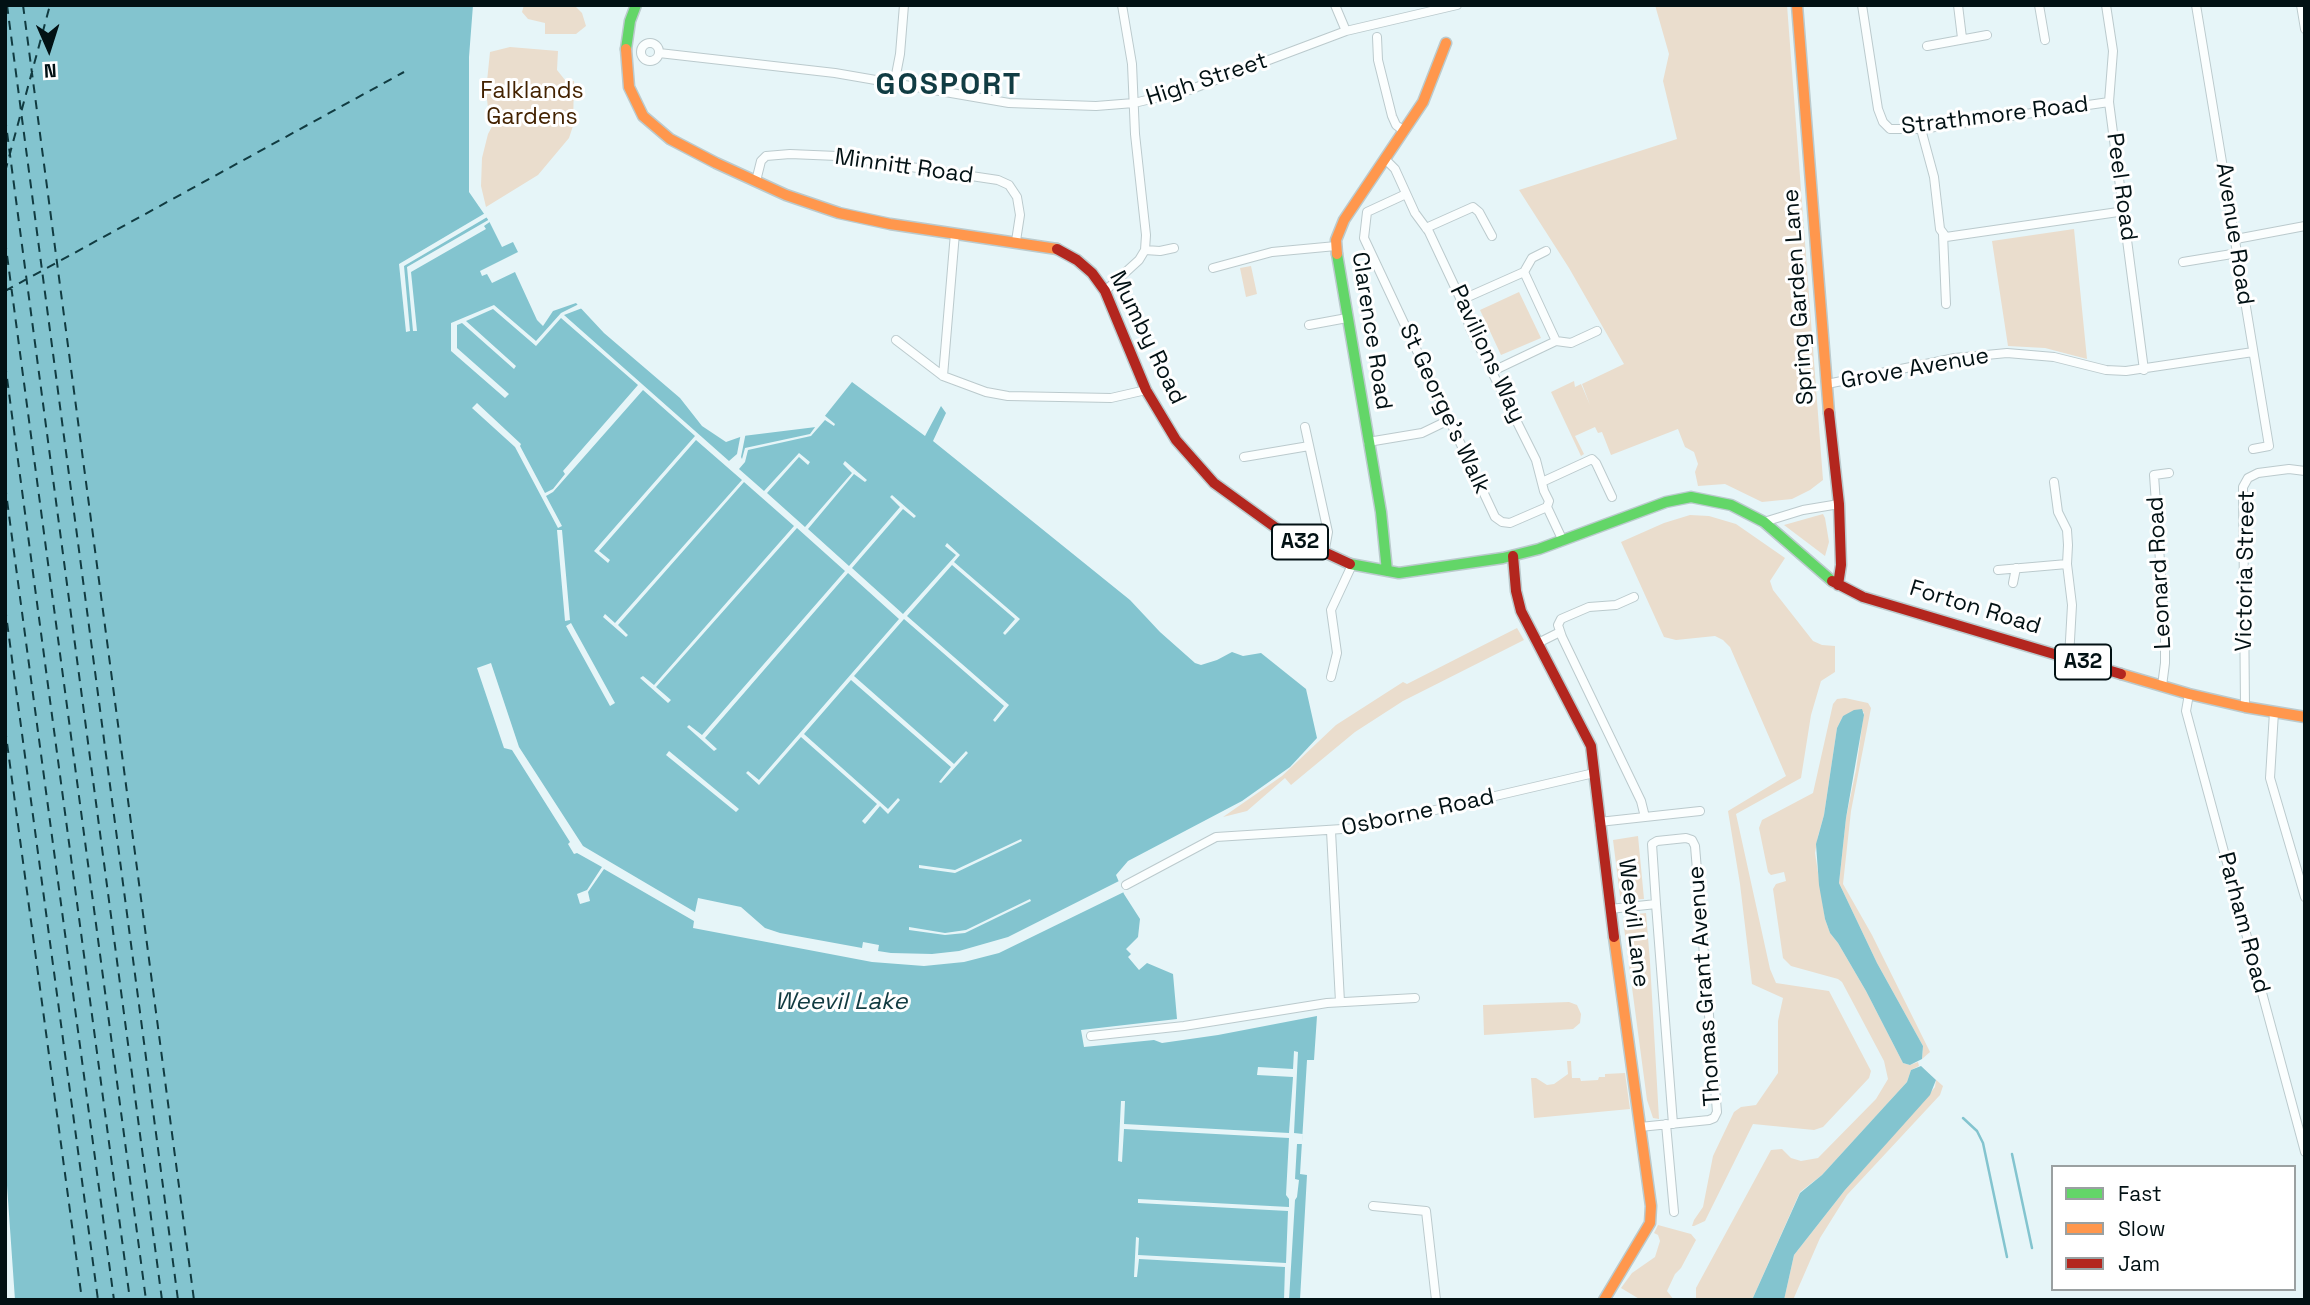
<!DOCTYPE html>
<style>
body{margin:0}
#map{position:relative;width:2310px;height:1305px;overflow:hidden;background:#e6f5f8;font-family:"Space Grotesk",sans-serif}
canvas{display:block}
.frame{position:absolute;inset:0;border:7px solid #021114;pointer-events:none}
.legend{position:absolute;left:2051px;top:1165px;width:245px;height:126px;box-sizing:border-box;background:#fff;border:2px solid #9aa0a1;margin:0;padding:9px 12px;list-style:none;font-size:21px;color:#021114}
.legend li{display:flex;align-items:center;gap:14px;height:35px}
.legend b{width:35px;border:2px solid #9aa0a1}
.north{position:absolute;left:14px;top:14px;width:70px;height:70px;-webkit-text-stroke:5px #fff;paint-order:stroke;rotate:177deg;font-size:19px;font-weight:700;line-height:28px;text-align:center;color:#021114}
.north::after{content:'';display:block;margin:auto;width:24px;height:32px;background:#021114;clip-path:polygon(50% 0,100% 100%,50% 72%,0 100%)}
</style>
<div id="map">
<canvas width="2310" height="1305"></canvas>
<div class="frame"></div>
<ul class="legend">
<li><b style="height:9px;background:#63d668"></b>Fast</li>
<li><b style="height:9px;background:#ff974d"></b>Slow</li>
<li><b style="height:9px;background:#b3261e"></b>Jam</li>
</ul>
<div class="north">N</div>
</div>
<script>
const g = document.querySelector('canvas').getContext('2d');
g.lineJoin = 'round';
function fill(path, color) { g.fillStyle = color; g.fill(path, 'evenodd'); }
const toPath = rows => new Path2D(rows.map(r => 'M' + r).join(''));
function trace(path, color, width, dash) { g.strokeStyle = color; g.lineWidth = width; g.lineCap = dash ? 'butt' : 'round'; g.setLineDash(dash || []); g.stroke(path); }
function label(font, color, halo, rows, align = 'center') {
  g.font = font + ' "Space Grotesk",sans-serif'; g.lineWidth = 6; g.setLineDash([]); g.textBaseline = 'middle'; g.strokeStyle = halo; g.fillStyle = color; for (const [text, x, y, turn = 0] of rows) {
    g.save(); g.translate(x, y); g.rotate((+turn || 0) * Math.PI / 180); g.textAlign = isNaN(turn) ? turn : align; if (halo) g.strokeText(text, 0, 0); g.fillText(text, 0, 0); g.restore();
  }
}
fill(toPath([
 [524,5,574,5,582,13,586,26,576,34,545,34,545,23,528,19,522,12],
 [1655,5,1787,5,1823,480,1810,490,1792,499,1762,502,1725,484,1698,486,1695,472,1698,464,1694,452,1685,447,1678,429,1611,455,1602,432,1598,433,1595,427,1575,436,1584,454,1581,456,1551,392,1574,381,1575,387,1581,384,1590,405,1582,384,1624,364,1569,268,1519,190,1677,139,1663,81,1669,54],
 [510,47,558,51,557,70,565,80,574,81,573,126,569,138,538,175,486,207,481,186,482,158,488,134,494,123,488,108,486,91,490,52],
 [2074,229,2087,359,2045,348,2008,346,1992,241],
 [1251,266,1257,294,1246,297,1240,268],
 [1519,292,1541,338,1501,355,1480,310],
 [1823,514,1825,518,1829,542,1825,556,1784,525],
 [1690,515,1709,516,1736,524,1785,558,1770,581,1773,590,1813,641,1822,645,1835,646,1835,672,1821,681,1811,715,1801,778,1736,814,1770,969,1776,983,1829,991,1871,1071,1869,1078,1823,1127,1814,1130,1753,1124,1705,1221,1694,1226,1692,1226,1694,1220,1703,1207,1713,1156,1734,1112,1741,1107,1756,1105,1778,1073,1778,1021,1783,998,1752,984,1740,884,1728,811,1786,776,1730,647,1723,640,1715,636,1676,640,1664,637,1621,542,1664,523],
 [1517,628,1524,640,1403,701,1355,732,1291,785,1285,778,1247,811,1223,817,1282,776,1336,725,1403,682,1407,684],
 [1845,698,1868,703,1871,708,1851,811,1843,884,1872,935,1930,1052,1922,1059,1923,1046,1877,963,1839,883,1846,818,1856,770,1864,712,1843,716,1837,728,1824,815,1818,836,1815,853,1825,919,1830,933,1838,943,1866,991,1903,1063,1910,1065,1918,1062,1919,1066,1911,1070,1907,1082,1822,1175,1800,1192,1752,1300,1696,1300,1696,1288,1771,1150,1782,1149,1791,1158,1801,1161,1818,1158,1876,1099,1888,1079,1884,1061,1842,982,1838,979,1791,966,1783,958,1773,889,1776,884,1786,881,1784,872,1771,875,1768,872,1759,828,1762,820,1813,793,1833,704,1837,699],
 [1638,836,1644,899,1624,900,1620,896,1613,840],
 [1646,913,1650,962,1659,1119,1653,1118,1647,1100,1623,920,1627,915],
 [1569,1002,1577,1005,1581,1014,1580,1023,1573,1029,1484,1035,1483,1005],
 [1567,1061,1571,1061,1572,1078,1580,1078,1581,1081,1598,1080,1599,1077,1605,1077,1605,1074,1625,1073,1630,1109,1534,1118,1531,1078,1536,1078,1547,1085,1554,1084,1568,1074],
 [1934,1078,1943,1086,1940,1095,1847,1195,1820,1238,1793,1300,1784,1300,1794,1255,1845,1190,1931,1092,1935,1087,1936,1080],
 [1658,1225,1691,1234,1696,1240,1681,1268,1675,1274,1667,1291,1674,1300,1641,1300,1621,1288,1632,1273,1655,1257,1660,1241,1658,1235,1654,1233]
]), '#eaddcd');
fill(toPath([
 [5,5,473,5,469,57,469,192,489,221,502,247,513,242,518,252,480,271,482,276,487,274,492,283,515,272,537,320,543,326,553,311,576,303,604,333,680,398,702,426,726,442,743,436,816,427,852,382,925,436,941,406,946,413,933,441,1130,600,1160,632,1195,663,1201,665,1217,660,1232,652,1243,656,1261,653,1306,689,1317,738,1290,767,1242,801,1128,861,1116,875,1124,894,1140,919,1138,937,1126,949,1131,954,1128,957,1139,970,1147,963,1173,974,1177,1019,1081,1030,1084,1047,1154,1040,1162,1043,1218,1035,1317,1016,1314,1060,1307,1060,1300,1174,1307,1175,1300,1300,15,1300,5,1157],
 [1862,709,1864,715,1846,818,1839,883,1877,963,1923,1046,1922,1059,1910,1065,1903,1063,1866,991,1838,943,1830,933,1825,919,1819,885,1816,844,1824,815,1837,728,1843,716,1854,710],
 [1921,1066,1936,1080,1930,1095,1845,1190,1794,1255,1784,1300,1752,1300,1800,1193,1822,1175,1885,1106,1907,1082,1911,1070]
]), '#83c4cf');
fill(toPath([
 [487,212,489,216,404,266,410,331,406,332,399,264],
 [490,219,491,221,484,226,486,229,411,272,417,331,413,331,407,267],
 [581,303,585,307,564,315,729,461,737,454,741,433,746,432,741,457,742,459,745,448,810,434,824,415,835,424,834,426,825,420,811,436,748,450,745,462,739,469,764,491,799,453,810,462,808,465,799,457,767,493,805,527,852,473,843,464,845,461,867,480,865,482,854,474,808,529,849,566,900,507,890,497,892,495,916,516,914,518,903,509,852,568,903,614,956,555,945,546,947,543,960,555,954,562,1020,619,1005,635,1003,633,1015,619,952,565,907,616,1009,705,995,722,993,720,1004,706,904,619,854,676,954,764,966,751,968,753,941,783,939,782,951,767,851,680,804,734,888,809,898,798,900,800,888,814,880,806,865,824,862,821,877,804,801,737,759,785,746,773,748,771,759,780,899,619,848,573,705,738,717,749,714,751,687,727,689,725,702,735,845,571,797,528,656,687,671,700,668,703,640,678,643,676,654,685,794,526,744,482,618,625,628,635,626,637,603,617,605,614,615,623,742,480,696,440,599,551,610,560,608,563,594,551,695,436,643,390,553,492,546,496,562,526,558,528,515,447,472,408,477,403,521,444,520,446,545,493,553,489,565,474,563,471,638,385,561,318,536,346,493,309,466,321,516,366,514,369,462,323,457,325,457,348,509,394,505,398,451,351,451,323,494,305,536,341,561,313],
 [557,530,562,530,570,620,565,621],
 [571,623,615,703,610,706,566,626],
 [491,663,519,747,583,846,695,912,698,898,741,907,765,928,780,933,862,948,863,942,879,945,878,951,891,953,932,954,959,951,1008,937,1121,880,1126,891,999,953,964,962,924,966,872,962,693,928,694,921,604,869,588,892,590,901,580,904,577,894,587,890,602,867,577,853,574,854,568,844,570,842,512,750,504,748,477,668],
 [669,751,739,809,736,812,666,755],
 [1021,839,1022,841,955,873,919,868,919,865,955,870],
 [1030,899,1031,901,965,933,945,935,909,930,909,927,945,933,966,930],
 [1294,1051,1298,1052,1294,1133,1303,1134,1302,1144,1297,1144,1295,1179,1299,1180,1297,1197,1295,1200,1289,1300,1284,1300,1285,1267,1139,1259,1137,1277,1134,1277,1136,1237,1139,1238,1138,1255,1286,1263,1288,1211,1138,1203,1138,1199,1289,1207,1289,1199,1286,1195,1289,1138,1124,1129,1122,1162,1118,1161,1121,1101,1125,1101,1124,1124,1289,1133,1293,1077,1257,1075,1258,1067,1293,1069]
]), '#e6f5f8');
trace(toPath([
 [1963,1118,1977,1131,1983,1143,2007,1257],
 [2012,1154,2032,1248]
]), '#83c4cf', 2.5);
trace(toPath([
 [7,5,178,1300],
 [23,5,194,1300],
 [5,117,162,1300],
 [5,172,50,5],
 [5,240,146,1300],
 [5,291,404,72],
 [5,363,130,1300],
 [5,485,114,1300],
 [5,607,98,1300],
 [5,728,82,1300]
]), '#113b41', 2, [9, 7]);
const street = toPath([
 [1335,5,1346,31],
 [1862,5,1878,109,1883,122,1890,129,1921,129,2109,102],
 [1958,5,1962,38],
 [2039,5,2045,40],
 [2106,5,2113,51,2109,102,2144,370],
 [2196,5,2269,446,2253,449],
 [2301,5,2305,29],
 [1377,37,1378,60,1392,116,1396,125,1404,131],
 '641 52a9 9 0 1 1 18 0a9 9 0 1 1-18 0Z',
 [1927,46,1987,35],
 [659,53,835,73,1009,103,1096,106,1134,103,1189,90,1346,31,1457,5],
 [894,85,900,54,904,5],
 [1921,129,1934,177,1940,229,1946,237,2125,211],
 [1385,159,1395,169,1415,213,1429,232,1461,300,1470,328,1536,460,1544,491,1549,501,1547,507,1563,541],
 [756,181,761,161,766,156,790,154,837,156,998,180,1009,185,1017,197,1020,215,1016,241],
 [1406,194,1367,212,1364,238,1495,517,1502,522,1510,523,1547,507],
 [1426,228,1473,207,1479,212,1492,236],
 [1943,234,1946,304],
 [2236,239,2305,226],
 [1145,250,1160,251,1174,248],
 [2183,262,2238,253],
 [1213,268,1272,252,1336,246],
 [1524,272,1556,341],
 [1105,291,1139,260,1145,250,1146,235,1135,134,1132,64,1122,5],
 [1461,300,1524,272,1532,258,1546,251],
 [1309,325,1347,318],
 [896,340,943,376,986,392,1008,396,1111,398,1146,390],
 [1493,371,1556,341,1571,343,1597,331],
 [943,376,955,233],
 [1827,384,1955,358,2007,353,2054,357,2106,370,2126,371,2253,352],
 [1305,427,1328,532,1324,554],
 [1368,442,1422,433,1449,420],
 [1244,457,1309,446],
 [1542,482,1592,459,1596,463,1612,497],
 [2054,482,2058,512,2067,530,2068,545,2067,564,2072,605,2069,658],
 [1764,522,1803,510,1839,504],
 [1998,570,2067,564],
 [2013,583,2016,568],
 [1634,597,1616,605,1589,607,1561,619,1558,625,1562,637,1641,801,1645,817],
 [1538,643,1560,632],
 [1331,677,1337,653,1331,610,1352,565],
 [2162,686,2165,663,2165,633,2154,475,2169,473],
 [2189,694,2186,711,2305,1152],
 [2245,707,2243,487,2248,478,2258,473,2289,469,2305,471],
 [2274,712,2270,778,2305,897],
 [1599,822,1700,811],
 [1331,831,1340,1002],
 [1126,885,1216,837,1358,828,1594,773],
 [1610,909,1656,904,1673,1124],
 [1091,1036,1184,1026,1327,1003,1415,998],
 [1666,1124,1674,1212],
 [1640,1127,1709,1120,1714,1118,1717,1112,1695,846,1692,840,1686,838,1657,841,1652,844,1656,904],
 [1373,1206,1426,1211,1436,1300]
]);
const fast = toPath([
 [626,49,630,21,636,5],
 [1337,254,1381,512,1387,571],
 [1350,564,1399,573,1503,558,1539,549,1666,502,1691,497,1731,505,1764,522,1832,581]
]);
const slow = toPath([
 [1797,5,1829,413],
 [626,49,629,87,643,116,670,139,716,163,786,195,839,213,890,224,1057,249],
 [1337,254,1336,240,1344,220,1423,102,1446,43],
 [2121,674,2189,694,2245,707,2305,717],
 [1604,1300,1650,1223,1651,1206,1614,937]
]);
const jam = toPath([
 [1057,249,1077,260,1092,273,1105,291,1146,390,1176,440,1214,483,1283,533,1350,564],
 [1829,413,1839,504,1841,565,1838,585],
 [1513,556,1516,591,1521,611,1591,746,1614,937],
 [1832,581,1863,597,2121,674]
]);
trace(street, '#bbcacd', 10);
trace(fast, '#bbcacd', 13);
trace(slow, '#bbcacd', 13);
trace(jam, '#bbcacd', 13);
trace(street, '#fbfefe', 8);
trace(fast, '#63d668', 10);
trace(slow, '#ff974d', 10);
trace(jam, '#b3261e', 10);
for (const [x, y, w] of [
 [1300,542,56],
 [2083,662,56]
]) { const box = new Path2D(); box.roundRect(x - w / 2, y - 17.5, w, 35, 5); g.fillStyle = '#fff'; g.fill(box); trace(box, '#021114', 2); }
label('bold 21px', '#021114', null, [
 ["A32",1300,542],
 ["A32",2083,662]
]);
label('23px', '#021114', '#fff', [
 ["High Street",1207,80,-18],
 ["Strathmore Road",1995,116,-7],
 ["Minnitt Road",904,167,8],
 ["Peel Road",2121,187,82],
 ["Avenue Road",2234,234,81],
 ["Spring Garden Lane",1799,297,-94],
 ["Clarence Road",1371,331,81],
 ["Mumby Road",1147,338,64],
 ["Pavilions Way",1487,354,65],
 ["Grove Avenue",1915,369,-10],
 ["St George's Walk",1444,409,65],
 ["Victoria Street",2246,571,-89],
 ["Leonard Road",2160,573,-93],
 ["Forton Road",1975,608,17],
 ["Osborne Road",1418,813,-12],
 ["Weevil Lane",1633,923,83],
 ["Parham Road",2243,923,75],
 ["Thomas Grant Avenue",1705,986,-94]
]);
label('23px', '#432200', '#fff', [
 ["Falklands",532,92],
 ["Gardens",532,118]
]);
label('italic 24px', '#113b41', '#fff', [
 ["Weevil Lake",841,1002]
]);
g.letterSpacing = '2px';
label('bold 30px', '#113c43', '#fff', [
 ["GOSPORT",949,86]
]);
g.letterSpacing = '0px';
</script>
